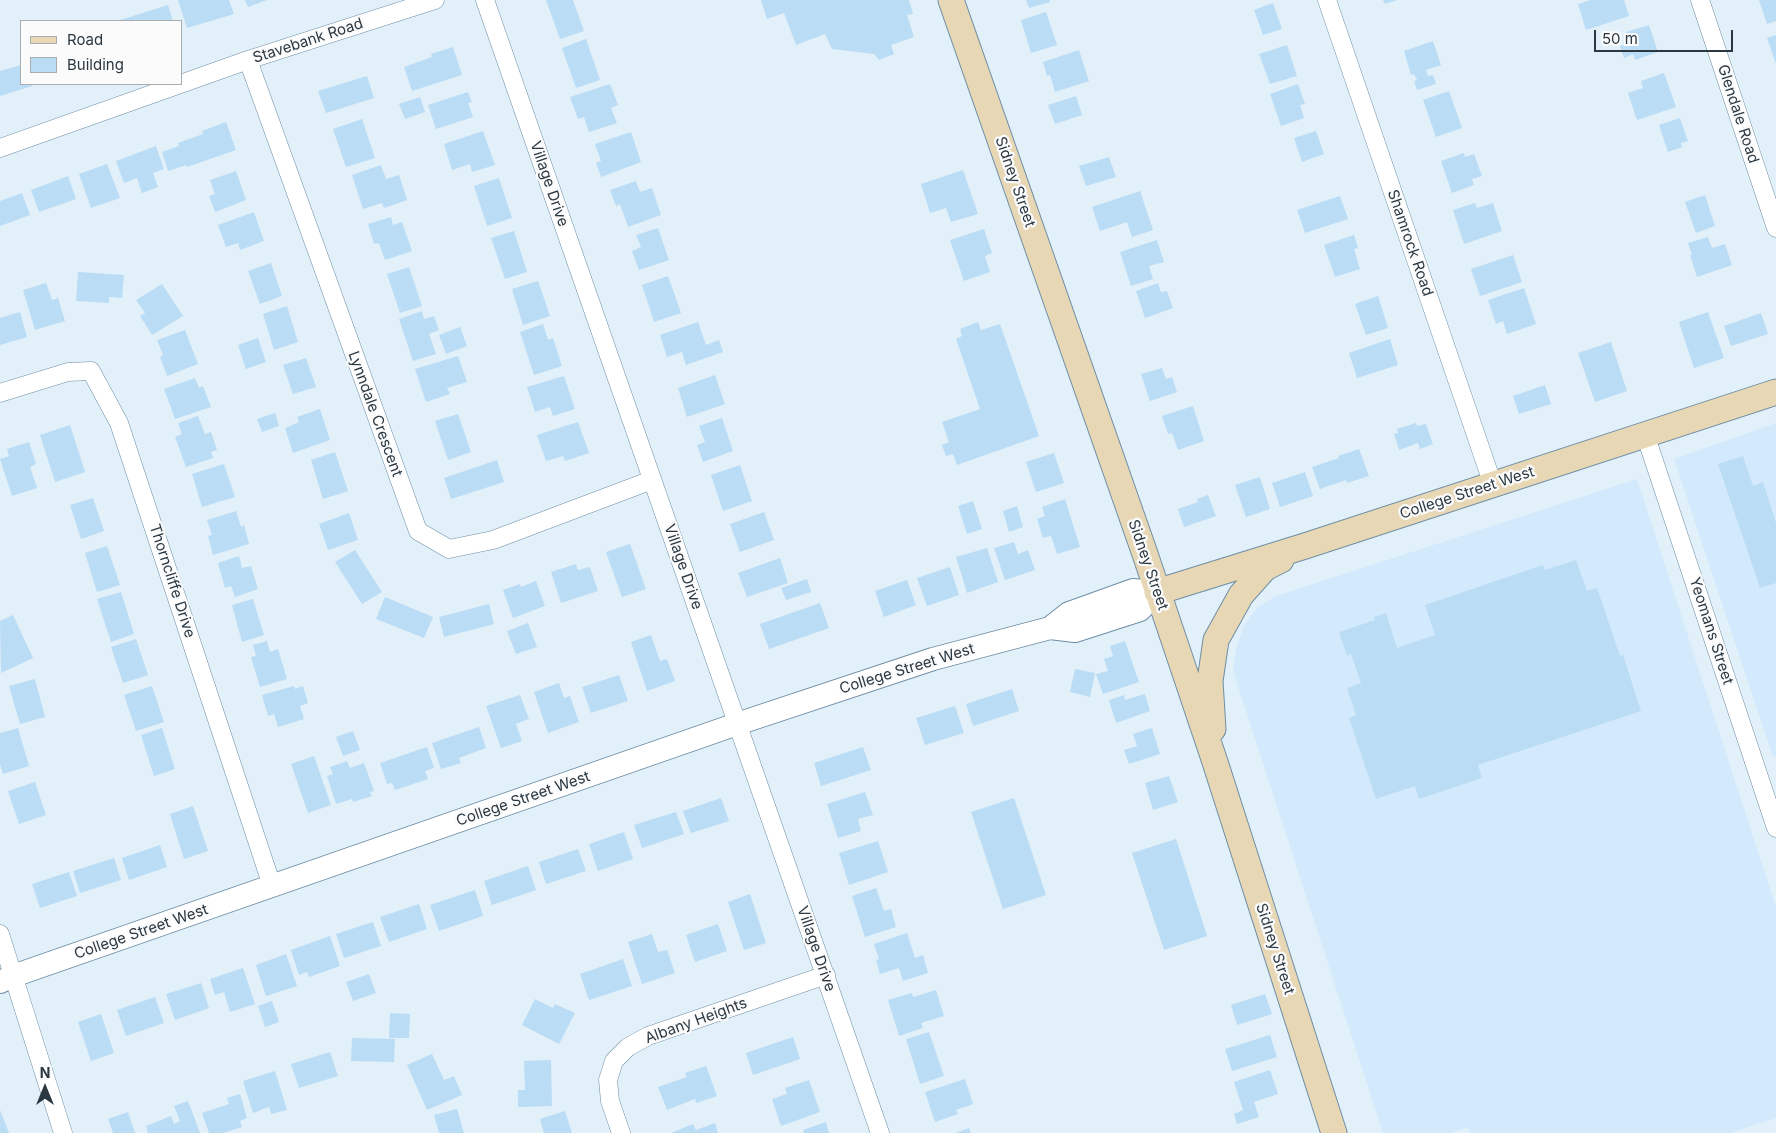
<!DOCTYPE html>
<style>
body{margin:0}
#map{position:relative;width:1776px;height:1133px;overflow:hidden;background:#e2f0fa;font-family:Inter,sans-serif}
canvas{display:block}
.legend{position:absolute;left:20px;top:20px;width:162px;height:65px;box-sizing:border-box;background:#fbfbfb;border:1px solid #a8adb1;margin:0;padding:6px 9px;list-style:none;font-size:15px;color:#2b3842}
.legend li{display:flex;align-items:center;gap:10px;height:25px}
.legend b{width:25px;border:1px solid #a8adb1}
.north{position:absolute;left:20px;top:1063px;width:50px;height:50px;-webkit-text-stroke:4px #fbfbfb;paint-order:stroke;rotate:0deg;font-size:14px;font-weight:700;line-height:20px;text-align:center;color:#2b3842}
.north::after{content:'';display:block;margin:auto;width:18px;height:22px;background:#2b3842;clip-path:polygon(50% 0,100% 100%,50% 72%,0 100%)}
.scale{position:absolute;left:1594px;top:30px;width:139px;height:22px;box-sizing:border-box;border:2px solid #2b3842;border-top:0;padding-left:6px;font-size:15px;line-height:18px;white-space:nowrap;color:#2b3842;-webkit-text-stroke:4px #fbfbfb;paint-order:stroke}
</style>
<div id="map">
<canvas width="1776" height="1133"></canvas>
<ul class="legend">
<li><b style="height:6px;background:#e7d7b5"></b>Road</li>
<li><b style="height:14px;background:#badcf5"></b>Building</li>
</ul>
<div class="north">N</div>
<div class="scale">50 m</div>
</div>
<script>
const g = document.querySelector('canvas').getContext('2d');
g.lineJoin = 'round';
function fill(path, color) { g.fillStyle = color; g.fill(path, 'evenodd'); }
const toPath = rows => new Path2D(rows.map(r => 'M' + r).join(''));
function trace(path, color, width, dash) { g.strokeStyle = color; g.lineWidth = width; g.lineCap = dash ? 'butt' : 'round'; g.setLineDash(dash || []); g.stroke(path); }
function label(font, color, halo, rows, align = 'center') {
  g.font = font + ' Inter,sans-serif'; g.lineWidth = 4.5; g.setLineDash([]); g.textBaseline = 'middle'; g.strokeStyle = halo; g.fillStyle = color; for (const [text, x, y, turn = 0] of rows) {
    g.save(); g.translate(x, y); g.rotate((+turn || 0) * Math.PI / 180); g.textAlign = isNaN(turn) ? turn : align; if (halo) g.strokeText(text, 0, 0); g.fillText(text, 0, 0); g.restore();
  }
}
fill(toPath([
 [1776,423,1776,756,1773,757,1674,459],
 [1637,479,1776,907,1776,1118,1730,1133,1470,1133,1468,1127,1451,1133,1383,1133,1233,671,1236,649,1244,626,1257,608,1276,596]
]), '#d2eafc');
fill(toPath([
 [178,0,229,0,234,14,187,28],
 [245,0,267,0,248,7],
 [546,0,573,0,584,31,560,39],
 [761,0,909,0,913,14,907,15,914,37,891,45,894,54,879,60,874,54,832,49,825,34,796,45,784,13,767,19],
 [1026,0,1050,0,1050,2,1029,8],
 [1383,0,1397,0,1385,4],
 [1591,0,1624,0,1629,16,1586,30,1578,4],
 [1759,0,1776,0,1776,21,1767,24],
 [1273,3,1282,29,1263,35,1254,10],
 [168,5,173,21,117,21],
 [1046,12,1057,45,1031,53,1021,20],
 [1649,25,1658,52,1635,60,1633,54,1624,58,1620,46,1630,43,1626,32],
 [1776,35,1776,64,1767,38],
 [586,39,600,80,576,88,562,48],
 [1433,41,1441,65,1426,70,1428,76,1433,75,1436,84,1417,90,1414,81,1417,80,1414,74,1411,75,1404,51],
 [1287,45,1297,76,1270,84,1259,54],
 [453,47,462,75,412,91,404,67,432,57,431,54],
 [1079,50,1089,81,1055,92,1050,75,1047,76,1043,62],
 [21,65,21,84,31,84,32,86,0,96,0,71],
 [1664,73,1676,107,1637,120,1628,93,1643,88,1641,81],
 [367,76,374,98,326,113,318,91],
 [610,84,618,105,611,108,617,123,589,132,584,117,578,119,570,97],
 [1298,84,1305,104,1300,105,1304,118,1281,126,1270,94],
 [1449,91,1462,128,1436,137,1423,100],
 [468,92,472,102,468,103,473,117,436,129,428,105],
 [1076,96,1082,115,1055,124,1048,105],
 [420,97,425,112,405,119,399,104],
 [1680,118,1688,141,1681,143,1682,147,1668,152,1659,125],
 [362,119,375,158,346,167,333,129],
 [226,122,236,150,187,167,186,165,168,171,162,152,179,146,178,143,203,134,202,131],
 [483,131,495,165,472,172,470,164,452,170,444,144],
 [1316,131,1324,154,1302,162,1294,138],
 [631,132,641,162,601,177,596,163,601,161,595,144],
 [156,146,164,169,153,173,158,187,142,193,137,178,124,183,116,161],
 [1464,153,1465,157,1474,154,1482,176,1472,179,1474,185,1452,193,1441,161],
 [1109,157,1116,177,1086,186,1079,166],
 [107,164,120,198,91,208,79,174],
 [381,165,386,179,399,175,407,200,384,208,382,203,363,209,352,175],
 [963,170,978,214,951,222,946,208,930,213,921,184],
 [236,171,246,200,215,212,209,196,215,194,210,180],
 [68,176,76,199,39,212,31,190],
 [499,178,512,218,487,226,474,186],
 [636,181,640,192,652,188,661,215,628,227,620,204,616,206,610,190],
 [1140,191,1153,230,1132,237,1127,222,1100,231,1092,207],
 [22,193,30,215,0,226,0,201],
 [1705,195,1715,226,1696,233,1685,202],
 [1340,196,1348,219,1305,233,1297,210],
 [1475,203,1477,208,1493,203,1502,231,1464,244,1453,210],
 [254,212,264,241,240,250,238,243,226,247,218,225],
 [391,217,393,225,402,222,412,251,385,260,379,243,374,244,368,224],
 [658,228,669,260,639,270,632,251,641,247,636,235],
 [984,229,992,253,985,256,990,272,964,281,950,240],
 [514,231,527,272,505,279,491,238],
 [1354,235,1358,248,1354,249,1360,269,1335,277,1324,245],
 [1708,237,1712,248,1725,244,1732,265,1697,277,1690,255,1692,255,1688,243],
 [1157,240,1164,262,1149,266,1153,279,1131,286,1120,252],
 [1513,255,1522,282,1480,296,1471,269],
 [271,263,282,296,260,304,248,271],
 [409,267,422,306,400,313,387,274],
 [78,272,124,275,122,298,109,297,109,303,76,301],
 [668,276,681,313,654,322,642,285],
 [538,281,550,316,523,325,512,289],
 [46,283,52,300,58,298,65,321,35,330,23,290],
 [1158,283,1161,292,1167,291,1173,308,1145,318,1136,291],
 [162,284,183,316,152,335,140,316,145,313,136,300],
 [1524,288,1536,324,1507,334,1503,321,1496,324,1488,300],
 [1378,296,1388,328,1366,335,1355,304],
 [287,306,298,342,274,350,263,314],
 [422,311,424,319,434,316,439,330,429,334,436,354,413,361,399,319],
 [20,312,27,337,0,345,0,318],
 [1708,312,1724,358,1694,368,1679,322],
 [1761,313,1768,334,1731,346,1724,326],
 [698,322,706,345,719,340,723,352,686,365,682,352,667,357,660,335],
 [978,322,981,330,1000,324,1039,436,957,465,953,454,946,456,942,445,949,442,942,422,980,409,956,339,962,336,960,329],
 [543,324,548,340,553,338,562,366,534,375,520,332],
 [460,327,467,346,446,354,439,335],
 [185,330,198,364,167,376,160,357,163,355,157,340],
 [258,338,266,362,246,369,238,345],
 [1390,339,1398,365,1357,378,1349,353],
 [1611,342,1627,391,1595,402,1578,353],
 [458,356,467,382,447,388,450,394,426,402,415,369],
 [306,358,316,387,293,394,283,365],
 [1162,368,1166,379,1172,377,1177,392,1150,401,1141,374],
 [715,375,725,404,687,417,678,388],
 [564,376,575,409,553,416,550,407,535,412,527,387],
 [195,378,199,388,203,386,211,407,175,419,164,389],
 [1545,385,1551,404,1519,414,1513,396],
 [1193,406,1204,441,1178,450,1172,433,1168,434,1162,416],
 [320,409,330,440,293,453,285,428,299,422,297,417],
 [275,413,279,426,262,432,257,419],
 [458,414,471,452,448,460,435,421],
 [198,416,205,434,211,432,217,450,211,452,213,458,186,467,175,437,182,434,178,423],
 [722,418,733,451,703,462,697,445,705,442,699,426],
 [578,422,589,453,565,461,563,456,546,461,537,435],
 [1416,423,1417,426,1426,424,1433,444,1420,449,1418,443,1399,450,1394,434,1398,433,1397,429],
 [70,425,85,472,55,482,40,435],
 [29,442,36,464,30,467,37,488,12,496,0,459,9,456,7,449],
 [1359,449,1369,476,1347,483,1346,480,1320,489,1312,467,1339,458,1338,456],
 [335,452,348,491,323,499,311,460],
 [1054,453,1064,483,1036,492,1026,462],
 [1743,456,1753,486,1763,482,1776,523,1776,583,1760,588,1718,464],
 [497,460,504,482,451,499,444,478],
 [224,464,235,497,202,507,192,474],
 [740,465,752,501,723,511,711,475],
 [1305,472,1313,496,1280,507,1272,483],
 [1260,477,1270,509,1246,517,1235,485],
 [1208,495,1216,516,1184,527,1178,509,1198,502,1197,499],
 [93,498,104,531,81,539,70,505],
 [1065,499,1080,547,1057,554,1051,536,1043,538,1037,519,1045,516,1042,507],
 [973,501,982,529,967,534,958,506],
 [1017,506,1023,527,1009,532,1003,511],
 [236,511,241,527,244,525,249,544,213,555,208,536,212,535,207,520],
 [764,512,774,540,740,552,730,524],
 [349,513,358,540,328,550,319,524],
 [1014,542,1018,554,1028,550,1035,570,1005,580,994,548],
 [630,544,646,589,622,597,606,552],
 [107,546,120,585,97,592,85,553],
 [987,548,998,582,967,593,956,557],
 [355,550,382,592,362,604,335,562],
 [239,556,242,568,251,566,258,589,235,597,231,586,225,588,218,563],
 [780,558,788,583,747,597,738,573],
 [1576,560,1587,591,1597,588,1620,656,1623,655,1641,711,1478,765,1482,778,1419,799,1415,786,1376,799,1349,718,1356,715,1347,688,1361,683,1351,654,1347,656,1339,632,1375,620,1374,617,1386,613,1397,648,1435,635,1425,605,1543,565,1545,570],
 [576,564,578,570,590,567,598,591,561,603,551,572],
 [950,567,959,595,927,606,917,578],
 [807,579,811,592,786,600,781,588],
 [907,580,916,605,884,617,875,591],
 [536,581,545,606,513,618,503,590,520,584,521,587],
 [121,592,134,634,111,642,97,599],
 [385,597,433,617,424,638,376,619],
 [253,599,264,635,242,642,232,605],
 [820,603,829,628,769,649,760,624],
 [489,604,494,624,444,637,439,617],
 [13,615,33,658,1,673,0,621],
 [528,623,537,647,516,654,507,631],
 [651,635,660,661,667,659,675,681,647,691,631,642],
 [136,639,148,675,123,683,111,647],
 [267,641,270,652,278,649,287,679,260,687,251,657,256,656,253,645],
 [1125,641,1139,682,1103,694,1096,674,1108,671,1104,659,1113,656,1110,646],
 [1075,669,1095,673,1090,697,1070,692],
 [619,675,628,701,591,713,582,687],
 [35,679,45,717,20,724,9,686],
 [559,683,564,698,570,696,579,722,548,733,534,692],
 [152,686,164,722,136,731,124,695],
 [294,686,295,689,303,686,308,703,300,706,304,719,278,727,274,714,268,716,262,695],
 [1012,689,1019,711,973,726,966,704],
 [1145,694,1150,711,1116,723,1109,700,1124,695,1125,700],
 [520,695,529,719,516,724,522,741,501,748,486,706],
 [955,706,964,733,925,745,916,718],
 [479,727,486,748,459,758,461,763,441,769,432,743],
 [18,728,29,766,3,774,0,764,0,733],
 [162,728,175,769,154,776,141,735],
 [1152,728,1160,754,1129,764,1124,750,1137,746,1133,734],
 [353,731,360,750,343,756,336,737],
 [427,747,434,768,425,771,428,779,395,790,392,783,387,784,380,763],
 [863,747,871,770,821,786,814,763],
 [314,756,331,805,308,813,291,764],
 [347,761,350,768,364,763,374,791,370,792,372,796,353,802,352,799,336,804,327,776,333,774,330,767],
 [1169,776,1178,802,1153,810,1145,783],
 [35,782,46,815,19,824,8,791],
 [865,792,873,815,858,819,861,831,838,838,827,804],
 [721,798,729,821,691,833,683,811],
 [1014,798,1046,895,1003,909,971,812],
 [193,806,208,851,184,859,170,814],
 [676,812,684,834,642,848,634,825],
 [624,832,633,859,598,871,589,844],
 [1176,839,1207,936,1164,950,1132,853],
 [878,841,888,872,849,885,839,853],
 [160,845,167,867,129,880,122,858],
 [578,849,586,871,546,884,539,862],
 [114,858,121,880,80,893,73,871],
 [528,866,536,890,492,905,484,881],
 [69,872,77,896,40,908,32,884],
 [876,888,884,911,891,909,896,927,865,937,852,896],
 [475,890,483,916,439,931,430,905],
 [750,894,766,943,744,950,728,902],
 [419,904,427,929,389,942,380,917],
 [373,922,381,946,344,958,336,934],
 [718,924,727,951,695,962,686,935],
 [907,933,915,958,923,955,928,973,903,981,899,968,880,974,876,960,879,959,874,944],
 [652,934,658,952,667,950,675,973,642,984,628,942],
 [330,936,340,966,309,977,307,972,299,975,291,950],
 [286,954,297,986,266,996,256,965],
 [623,959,632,986,589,1000,580,974],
 [243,968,255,1004,230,1012,224,992,215,995,210,979],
 [369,974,376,993,353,1001,346,982],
 [201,983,209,1008,175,1020,166,994],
 [936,990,944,1016,921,1023,923,1028,899,1036,888,1000,912,993,913,997],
 [1265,994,1272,1014,1237,1025,1231,1005],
 [155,997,164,1023,126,1036,117,1010],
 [535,999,553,1008,555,1004,575,1013,559,1044,522,1025],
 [272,1001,279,1022,265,1027,258,1006],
 [390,1013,410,1014,409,1038,389,1038],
 [101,1014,114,1053,91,1061,78,1022],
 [929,1032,944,1076,920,1084,906,1039],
 [1270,1035,1277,1057,1232,1071,1225,1049],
 [793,1037,800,1059,753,1075,746,1053],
 [352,1038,395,1039,394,1062,351,1061],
 [330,1052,338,1076,299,1088,291,1064],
 [432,1054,444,1080,454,1076,462,1095,427,1110,407,1065],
 [551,1060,552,1106,518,1107,518,1090,525,1090,524,1061],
 [706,1066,717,1096,696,1103,695,1099,667,1110,658,1087,687,1077,685,1073],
 [1270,1070,1278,1094,1254,1102,1259,1117,1237,1124,1234,1114,1243,1110,1234,1082],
 [275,1071,287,1110,271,1114,269,1107,253,1113,243,1081],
 [965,1079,973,1104,956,1110,958,1114,935,1122,925,1092],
 [809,1080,820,1112,781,1126,772,1099,787,1094,785,1088],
 [240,1094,247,1118,240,1121,242,1127,223,1133,209,1133,202,1113,229,1104,227,1098],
 [188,1101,200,1133,148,1133,146,1126,171,1116,174,1124,180,1121,174,1106],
 [457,1109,464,1133,439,1133,434,1115],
 [0,1110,9,1133,0,1133],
 [565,1111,572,1133,544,1133,540,1119],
 [128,1112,135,1133,113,1133,108,1119],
 [826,1122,829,1133,804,1133,803,1130],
 [715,1123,718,1133,671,1133,693,1124,696,1130],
 [969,1128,971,1133,955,1133]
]), '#badcf5');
const minor = toPath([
 [485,0,880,1133],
 [1327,0,1493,485],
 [1700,0,1776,228],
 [248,60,418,531,449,549,493,540,652,480],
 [0,148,248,60,435,0],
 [0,393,68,372,91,371,119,423,272,886],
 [1645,434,1776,828],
 [0,934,63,1133],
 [621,1133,610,1101,608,1080,614,1061,628,1047,648,1036,826,975]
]);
const tertiary = toPath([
 [1050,628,1069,613,1133,590,1157,592],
 [0,982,13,976,737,724,933,659,1050,628,1075,631,1140,610,1157,592]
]);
const secondary = toPath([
 [951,0,1145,554,1215,762,1334,1133],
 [1157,592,1305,546,1776,392],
 [1213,729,1210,681,1216,640,1241,595,1265,568,1281,560]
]);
trace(minor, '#6e8ea5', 19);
trace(tertiary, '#6e8ea5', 24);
trace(secondary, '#6e8ea5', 27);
trace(minor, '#fff', 18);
trace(tertiary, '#fff', 22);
trace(secondary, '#e7d7b5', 25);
label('15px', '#2b3842', '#fbfbfb', [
 ["Stavebank Road",308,41,-18],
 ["Glendale Road",1738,114,72],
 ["Sidney Street",1015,182,71],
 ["Village Drive",549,184,71],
 ["Shamrock Road",1410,243,71],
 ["Lynndale Crescent",375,414,70],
 ["College Street West",1467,493,-18],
 ["Sidney Street",1148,565,71],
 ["Village Drive",683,567,71],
 ["Thorncliffe Drive",172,581,72],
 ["Yeomans Street",1711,631,72],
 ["College Street West",907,669,-17],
 ["College Street West",523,799,-19],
 ["College Street West",141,932,-19],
 ["Village Drive",816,949,71],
 ["Sidney Street",1275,949,72],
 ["Albany Heights",696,1021,-20]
]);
</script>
